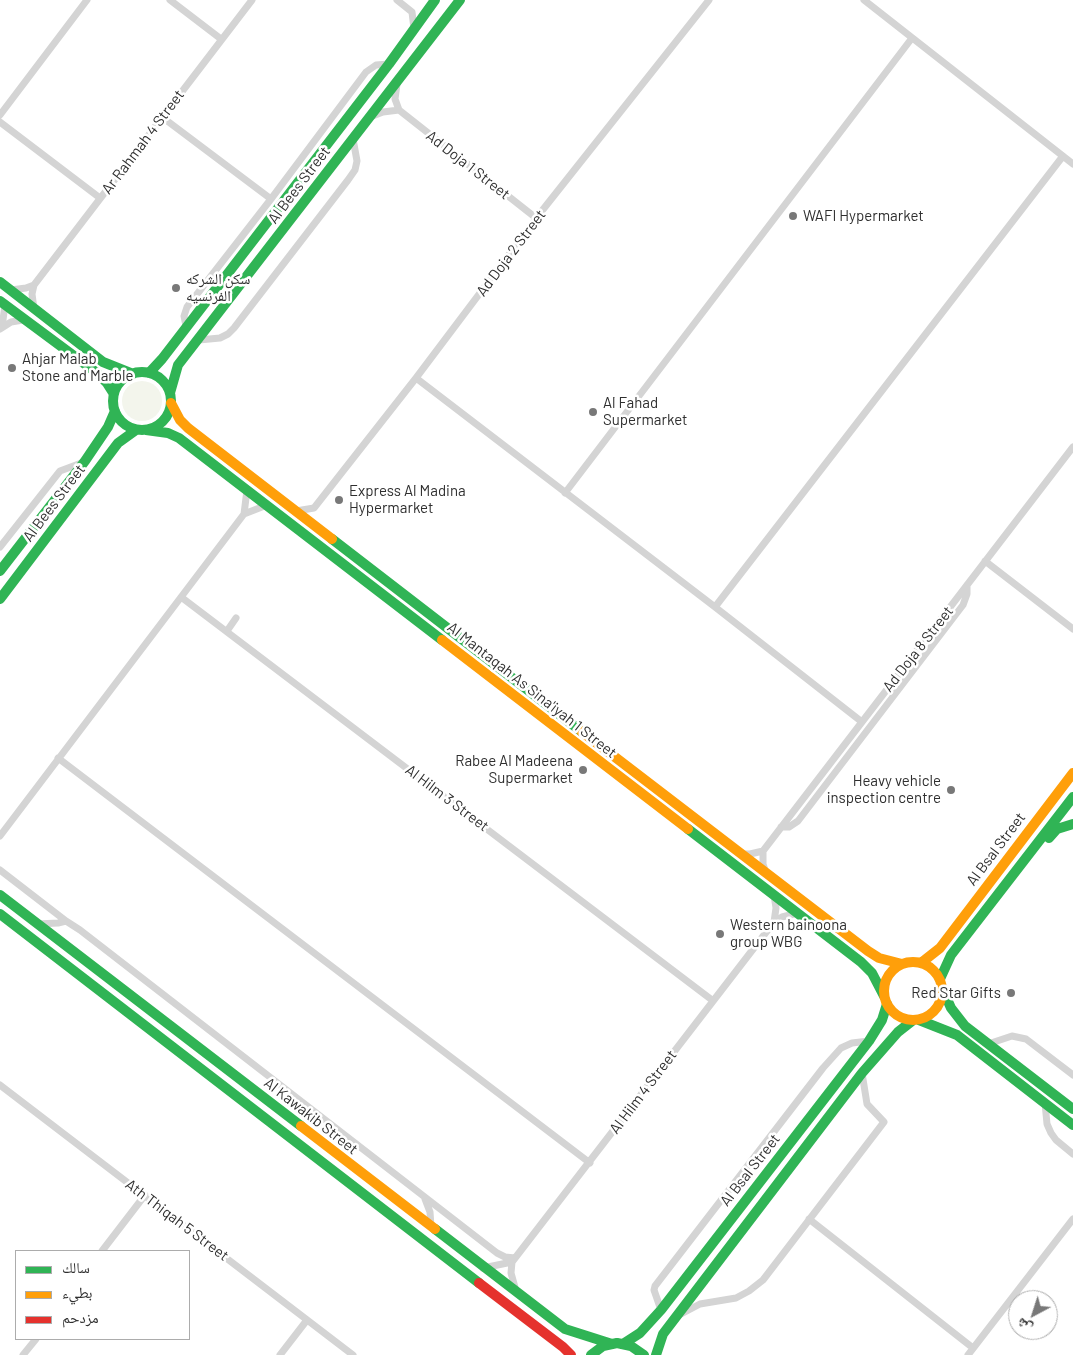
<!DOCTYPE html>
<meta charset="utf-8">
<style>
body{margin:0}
#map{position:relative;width:1073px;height:1355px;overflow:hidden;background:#fff;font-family:Barlow,"Noto Naskh Arabic",sans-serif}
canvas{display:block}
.legend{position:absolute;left:15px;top:1250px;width:175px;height:90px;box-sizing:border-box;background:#fff;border:1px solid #acacac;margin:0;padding:6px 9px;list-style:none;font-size:15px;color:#2f2f2f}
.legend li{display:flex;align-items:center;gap:10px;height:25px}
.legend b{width:25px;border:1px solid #acacac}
.north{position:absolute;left:1008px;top:1290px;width:50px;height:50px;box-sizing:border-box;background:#fff;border:1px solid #acacac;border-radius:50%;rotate:220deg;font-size:14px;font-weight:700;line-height:20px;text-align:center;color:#2f2f2f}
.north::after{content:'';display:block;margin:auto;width:18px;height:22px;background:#787878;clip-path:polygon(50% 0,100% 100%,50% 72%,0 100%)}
</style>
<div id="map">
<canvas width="1073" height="1355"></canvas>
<ul class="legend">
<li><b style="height:6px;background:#30b455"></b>سالك</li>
<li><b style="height:6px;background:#ff9f0a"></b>بطيء</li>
<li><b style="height:6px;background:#e5322d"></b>مزدحم</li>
</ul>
<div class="north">ش</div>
</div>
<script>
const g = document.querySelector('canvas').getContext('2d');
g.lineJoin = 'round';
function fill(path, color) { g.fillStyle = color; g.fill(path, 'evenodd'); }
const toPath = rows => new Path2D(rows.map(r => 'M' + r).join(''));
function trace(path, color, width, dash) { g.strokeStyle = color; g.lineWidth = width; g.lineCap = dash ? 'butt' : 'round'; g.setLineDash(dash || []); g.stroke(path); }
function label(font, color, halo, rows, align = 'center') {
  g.font = font + ' Barlow,"Noto Naskh Arabic",sans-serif'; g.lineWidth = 5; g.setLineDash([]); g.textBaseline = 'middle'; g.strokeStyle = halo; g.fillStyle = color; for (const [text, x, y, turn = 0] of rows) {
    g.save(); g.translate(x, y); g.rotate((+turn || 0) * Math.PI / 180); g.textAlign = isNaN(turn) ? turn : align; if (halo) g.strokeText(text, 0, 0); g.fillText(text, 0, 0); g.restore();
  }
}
fill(toPath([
 '122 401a20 20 0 1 1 40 0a20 20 0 1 1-40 0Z'
]), '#f3f5ec');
trace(toPath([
 [170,0,221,39],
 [397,0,412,12,414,29],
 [864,0,1073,164],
 [397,84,395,99,399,110,536,218],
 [0,115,87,0],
 [162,117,271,199],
 [370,117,383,112,399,110],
 [0,122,100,198],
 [11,290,26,288,34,285,252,0],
 [34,309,32,294,34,285],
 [186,326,184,316,187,307,271,199,366,72,376,65,389,64],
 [2,327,5,305],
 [0,329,11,322,23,320],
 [199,340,220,338,228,334,234,328,348,180,355,170,357,161,353,139],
 [416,378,715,607,862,722],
 [565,493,912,38],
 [296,511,314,508,416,378,541,212,709,0],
 [244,514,267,505],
 [0,547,60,471,84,462],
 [985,561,1073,629],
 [181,597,712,1000],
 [715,607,1063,156],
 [227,631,236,618],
 [58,758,590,1163],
 [781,827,789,827,798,821,963,605,967,594,967,585],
 [0,836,244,514,247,490],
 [742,854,750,854,763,851],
 [0,870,66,921],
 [766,873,763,864,763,851,1073,447],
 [774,922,776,908,774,895],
 [37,924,58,923,66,921,80,930,497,1253,505,1257,515,1258],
 [988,1044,1012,1036,1026,1039,1073,1075],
 [0,1085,353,1355],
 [1045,1103,1047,1124,1051,1133,1056,1140,1073,1154],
 [425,1199,430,1212,431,1227],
 [809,1219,973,1348],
 [102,1251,145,1195],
 [483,1268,512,1262],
 [516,1291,511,1273,512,1262,774,922,782,917,798,913],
 [661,1310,654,1290,655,1286,823,1068,841,1048,852,1043,869,1041],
 [681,1314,700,1304,736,1298,749,1291,763,1280,884,1122,867,1104,862,1073],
 [23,1355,36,1339],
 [280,1355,307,1320],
 [968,1355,1073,1219]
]), '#d4d4d4', 7);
trace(toPath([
 [0,282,103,362,133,374],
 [0,301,97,373,107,383,114,394],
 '113 401a29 29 0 1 1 58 0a29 29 0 1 1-58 0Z',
 [149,373,162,359,389,64,435,0],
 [170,393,178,365,460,0],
 [146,430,168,433,179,438,442,640],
 [332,539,581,731],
 [0,571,85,461,108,427,115,411],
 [0,599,118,443,136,430],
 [688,829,861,962,872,973,884,996],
 [1049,838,1057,829,1073,824],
 [0,895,301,1126],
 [0,914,479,1283],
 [940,979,951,955,1073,797],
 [943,990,951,1008,965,1026,1073,1109],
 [919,1020,957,1035,1073,1125],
 [435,1229,565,1329,612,1344],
 [623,1344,640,1333,661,1310,869,1041,882,1020,887,1004],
 [591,1355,603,1346,617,1343,631,1346,644,1355],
 [656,1355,663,1334,862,1073,898,1032,912,1021]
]), '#30b455', 10);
trace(toPath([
 [171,403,180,420,188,428,332,539],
 [442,640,688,829],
 [581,731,868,951,879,958,902,964],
 '884 991a29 29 0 1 1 58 0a29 29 0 1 1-58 0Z',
 [921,963,940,948,1073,773],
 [301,1126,435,1229]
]), '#ff9f0a', 10);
trace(toPath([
 [479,1283,563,1347,571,1355]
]), '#e5322d', 10);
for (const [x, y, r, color] of [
 [793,216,5,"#787878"],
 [176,288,5,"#787878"],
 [12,368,5,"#787878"],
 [593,412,5,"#787878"],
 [339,500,5,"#787878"],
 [583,770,5,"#787878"],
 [951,790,5,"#787878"],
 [720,934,5,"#787878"],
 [1011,993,5,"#787878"]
]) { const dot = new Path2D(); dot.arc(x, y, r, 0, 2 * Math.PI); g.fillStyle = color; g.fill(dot); trace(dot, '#fff', 2); }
label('15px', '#2f2f2f', '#fff', [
 ["Ar Rahmah 4 Street",143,142,-53],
 ["Ad Doja 1 Street",468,165,38],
 ["Al Bees Street",299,185,-53],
 ["Ad Doja 2 Street",511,253,-53],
 ["Al Bees Street",54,503,-53],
 ["Ad Doja 8 Street",918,649,-52],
 ["Al Mantaqah As Sina'iyah 1 Street",532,690,38],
 ["Al Hilm 3 Street",447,798,37],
 ["Al Bsal Street",996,849,-53],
 ["Al Hilm 4 Street",643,1092,-53],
 ["Al Kawakib Street",311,1116,38],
 ["Al Bsal Street",750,1170,-52],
 ["Ath Thiqah 5 Street",177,1220,37]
]);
label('15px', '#2f2f2f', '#fff', [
 ["WAFI Hypermarket",803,216],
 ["سكن الشركه",186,279],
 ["الفرنسيه",186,296],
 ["Ahjar Malab",22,359],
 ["Stone and Marble",22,376],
 ["Al Fahad",603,403],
 ["Supermarket",603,420],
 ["Express Al Madina",349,491],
 ["Hypermarket",349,508],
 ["Rabee Al Madeena",573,761,"right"],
 ["Supermarket",573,778,"right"],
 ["Heavy vehicle",941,781,"right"],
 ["inspection centre",941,798,"right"],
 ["Western bainoona",730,925],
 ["group WBG",730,942],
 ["Red Star Gifts",1001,993,"right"]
], 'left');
</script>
